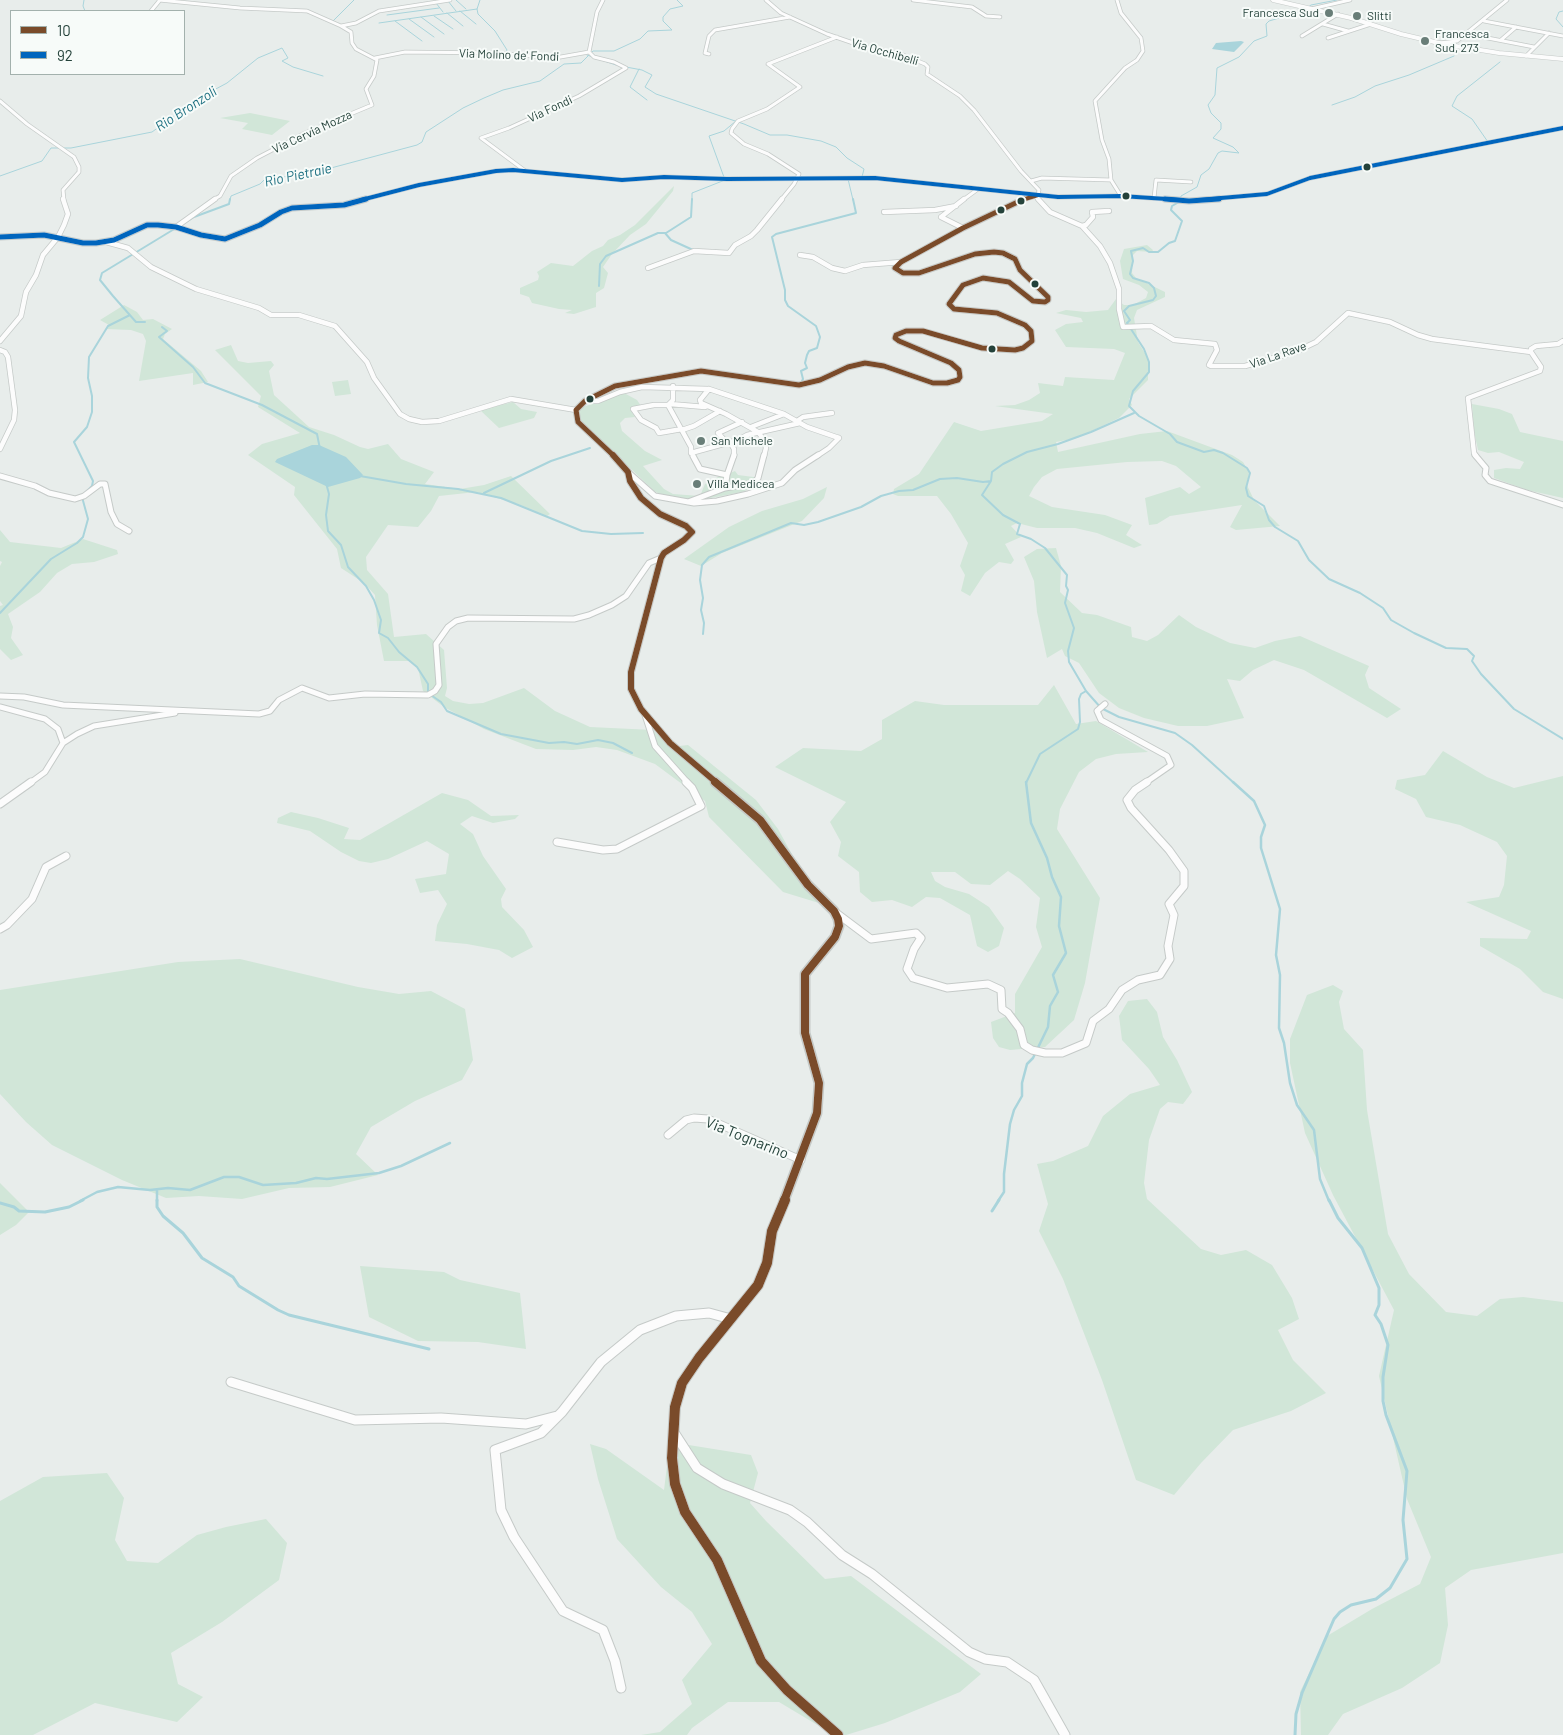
<!DOCTYPE html>
<style>
body{margin:0}
#map{position:relative;width:1563px;height:1735px;overflow:hidden;background:#e8edeb;font-family:Barlow,sans-serif}
canvas{display:block}
.legend{position:absolute;left:10px;top:10px;width:175px;height:65px;box-sizing:border-box;background:#f7fbf9;border:1px solid #a3b1ad;margin:0;padding:6px 9px;list-style:none;font-size:15px;color:#24423a}
.legend li{display:flex;align-items:center;gap:10px;height:25px}
.legend b{width:25px;border:1px solid #a3b1ad}
</style>
<div id="map">
<canvas width="1563" height="1735"></canvas>
<ul class="legend">
<li><b style="height:6px;background:#7a4b2a"></b>10</li>
<li><b style="height:6px;background:#0065bd"></b>92</li>
</ul>
</div>
<script>
const g = document.querySelector('canvas').getContext('2d');
g.lineJoin = 'round';
function fill(path, color) { g.fillStyle = color; g.fill(path, 'evenodd'); }
const toPath = rows => new Path2D(rows.map(r => 'M' + r).join(''));
function trace(path, color, width, dash) { g.strokeStyle = color; g.lineWidth = width; g.lineCap = dash ? 'butt' : 'round'; g.setLineDash(dash || []); g.stroke(path); }
function label(font, color, halo, rows, align = 'center') {
  g.font = font + ' Barlow,sans-serif'; g.lineWidth = 4; g.setLineDash([]); g.textBaseline = 'middle'; g.strokeStyle = halo; g.fillStyle = color; for (const [text, x, y, turn = 0] of rows) {
    g.save(); g.translate(x, y); g.rotate((+turn || 0) * Math.PI / 180); g.textAlign = isNaN(turn) ? turn : align; if (halo) g.strokeText(text, 0, 0); g.fillText(text, 0, 0); g.restore();
  }
}
fill(toPath([
 [250,113,290,121,272,135,242,129,248,123,220,118],
 [674,186,673,191,646,224,630,235,612,254,603,267,608,273,604,288,596,293,596,307,574,314,565,313,572,310,559,309,532,303,529,297,520,294,520,288,538,280,539,276,537,272,551,263,573,266,592,251,603,246,608,240,620,235,635,225],
 [1147,245,1153,250,1152,252,1137,251,1133,255,1132,273,1136,278,1165,292,1165,297,1137,310,1134,318,1138,342,1148,358,1148,380,1129,399,1132,405,1119,418,1077,438,1056,442,1058,452,1140,434,1167,431,1232,455,1243,462,1249,472,1247,485,1254,500,1280,526,1236,530,1230,527,1242,505,1170,516,1157,524,1149,525,1145,498,1180,487,1189,494,1201,487,1176,466,1162,461,1127,462,1057,469,1042,477,1034,487,1029,496,1052,507,1105,515,1132,525,1126,535,1142,545,1134,548,1097,533,1075,528,1037,528,1017,523,1011,526,1021,537,1005,544,1014,560,1011,564,999,562,985,573,970,596,961,591,965,575,960,566,968,543,951,514,937,496,898,496,893,494,894,489,919,474,954,422,981,431,1042,421,1053,414,995,406,1015,405,1029,400,1040,393,1038,383,1063,386,1065,377,1114,380,1125,353,1114,349,1066,347,1055,330,1066,324,1083,322,1081,318,1056,313,1066,310,1086,312,1108,310,1116,299,1124,305,1133,305,1146,298,1148,292,1139,285,1123,279,1120,261,1124,249],
 [124,305,137,312,143,320,153,319,172,329,165,334,163,339,201,371,208,382,193,385,193,373,139,381,146,341,143,334,131,330,106,329,109,325,100,320],
 [231,345,238,361,248,363,271,361,274,365,269,371,274,395,309,427,334,435,360,447,368,449,388,444,401,459,434,472,425,484,460,489,484,485,511,476,550,514,547,516,518,504,476,492,439,496,431,511,418,527,388,525,366,557,367,570,388,594,394,637,426,634,444,650,447,688,445,696,453,701,469,704,483,703,524,688,555,711,590,727,653,730,671,747,688,745,756,800,778,829,819,903,783,892,709,817,705,801,655,764,617,750,596,747,573,750,536,749,484,729,444,707,423,691,418,668,409,661,384,661,377,625,375,595,364,583,341,568,337,549,294,495,295,487,248,455,262,444,300,433,258,407,261,396,215,350],
 [348,380,351,394,335,396,332,382],
 [624,393,637,400,641,406,630,409,635,417,625,418,620,423,622,431,645,451,662,460,643,466,664,489,673,494,700,496,705,484,718,477,722,473,730,473,735,471,738,475,761,478,749,489,742,492,700,500,666,497,654,491,580,420,578,412,583,407],
 [513,402,521,409,537,412,534,418,499,428,480,410],
 [1472,404,1499,409,1512,414,1520,432,1563,441,1563,498,1527,490,1494,478,1494,470,1506,468,1520,469,1524,462,1499,452,1488,453,1478,450,1474,431],
 [827,487,824,498,802,521,722,553,701,566,684,559,729,527,762,511,803,499],
 [0,530,10,542,61,548,83,539,117,550,118,554,94,562,72,564,57,573,40,592,8,614,13,627,11,638,23,655,11,660,0,649,0,606,3,605,0,601,0,566,2,562,0,561],
 [1056,548,1061,566,1060,592,1082,613,1097,615,1131,627,1132,637,1147,641,1158,635,1179,615,1196,627,1230,643,1255,648,1275,641,1300,636,1369,666,1365,675,1369,688,1401,709,1387,718,1304,670,1274,660,1253,670,1240,681,1227,679,1244,718,1207,726,1178,726,1144,718,1119,708,1099,693,1079,663,1065,656,1062,649,1047,658,1037,612,1034,581,1024,557,1037,549],
 [1054,685,1076,724,1096,721,1148,752,1116,754,1096,759,1079,772,1060,809,1057,829,1100,898,1085,983,1074,1020,1045,1047,1010,1050,999,1047,993,1038,991,1022,1015,1013,1015,994,1042,947,1036,927,1040,898,1020,879,1008,871,990,885,971,884,955,872,931,872,935,881,945,887,969,894,989,907,1004,928,999,946,988,952,977,946,970,915,940,898,926,897,912,907,892,900,872,902,860,892,859,872,838,856,841,842,830,822,846,802,775,767,803,748,861,751,882,739,882,720,915,701,944,705,1038,705],
 [1443,751,1487,777,1514,788,1563,776,1563,999,1543,992,1520,969,1480,946,1480,938,1527,939,1531,931,1466,902,1499,897,1504,885,1507,856,1497,842,1460,825,1426,817,1416,799,1395,789,1397,780,1425,775],
 [442,793,468,800,491,816,519,815,515,819,493,823,472,816,460,824,473,834,483,856,506,889,501,899,502,907,524,930,533,947,512,958,499,950,467,944,435,941,437,925,447,904,438,890,420,893,415,879,446,874,449,854,427,841,388,859,371,863,359,861,341,852,310,831,277,823,278,818,291,812,318,818,349,828,344,839,360,840],
 [240,959,358,987,399,994,431,991,465,1009,473,1060,462,1080,415,1101,371,1127,356,1154,378,1175,330,1187,289,1188,242,1199,199,1196,166,1198,122,1180,52,1145,26,1122,0,1094,0,990,178,962],
 [1333,985,1343,991,1339,1002,1344,1029,1363,1050,1367,1110,1388,1234,1409,1274,1446,1312,1477,1316,1500,1299,1523,1297,1563,1302,1563,1553,1471,1570,1445,1588,1448,1625,1440,1663,1402,1688,1343,1714,1328,1735,1301,1735,1300,1692,1327,1636,1372,1609,1420,1584,1431,1557,1407,1499,1379,1376,1394,1310,1333,1195,1305,1133,1290,1063,1290,1039,1307,995],
 [1147,999,1157,1012,1163,1037,1177,1060,1192,1092,1183,1104,1168,1102,1160,1109,1149,1140,1144,1183,1147,1199,1201,1249,1221,1255,1246,1250,1272,1265,1292,1298,1299,1319,1278,1330,1293,1360,1326,1393,1291,1411,1233,1430,1201,1463,1174,1495,1136,1480,1102,1380,1063,1279,1039,1231,1048,1204,1037,1164,1053,1161,1088,1146,1103,1116,1130,1094,1160,1085,1149,1069,1122,1040,1119,1016,1128,1001],
 [0,1183,29,1212,16,1225,0,1235],
 [360,1266,444,1272,460,1280,520,1293,526,1349,478,1342,418,1341,369,1317],
 [670,1442,751,1455,758,1473,750,1503,766,1521,825,1579,851,1576,981,1674,960,1692,885,1723,846,1735,834,1735,779,1702,728,1702,692,1728,687,1735,641,1735,660,1732,692,1704,682,1680,712,1644,692,1612,661,1587,617,1539,598,1479,590,1444,606,1449,664,1490],
 [107,1473,124,1498,115,1540,127,1561,158,1563,197,1535,226,1527,266,1519,287,1543,279,1580,222,1622,171,1653,178,1684,203,1697,177,1722,95,1703,33,1735,0,1735,0,1501,43,1477]
]), '#d1e6d8');
fill(toPath([
 [1241,41,1244,42,1234,52,1212,49,1216,43],
 [312,445,319,445,346,457,363,475,360,478,328,487,275,462,277,459]
]), '#a9d4db');
trace(toPath([
 [84,0,83,6,85,11],
 [456,0,466,9],
 [480,0,477,9,478,14,495,31,507,50,506,53],
 [448,1,456,11],
 [436,3,443,12],
 [460,11,476,24],
 [1563,11,1559,12,1556,19,1563,27],
 [447,13,463,26],
 [387,15,439,8],
 [434,16,453,29],
 [421,17,444,34],
 [409,19,434,37],
 [395,21,422,41],
 [332,22,354,0],
 [379,23,477,9],
 [587,55,616,65],
 [626,67,642,70,652,75,645,87,656,94,744,124,770,135,787,135,821,141,836,147,847,158,864,169,862,177],
 [639,69,630,87,647,100],
 [1332,105,1355,97,1375,86,1409,75,1454,56],
 [1488,142,1472,119,1452,106,1457,96,1500,62],
 [0,176,42,161,51,148,71,148,152,132,199,98,227,83,258,58,282,48,288,58,282,61,293,67,323,76],
 [848,179,853,200],
 [230,200,231,196,260,184,264,180,316,172,417,145,422,142,426,132,463,108,484,98,503,90,540,81,564,64,581,63,593,51,614,51,640,39,648,31,672,30,663,21,663,17,670,9,683,6,677,0],
 [692,200,692,193,725,180,709,136,724,131,736,121],
 [1180,200,1181,196,1197,187,1201,175,1209,169,1218,153,1222,151,1239,153,1233,147,1213,138,1221,129,1221,123,1211,113,1208,105,1215,95,1217,68,1239,57,1254,41,1267,36,1266,24,1269,21,1303,11,1311,5,1337,0]
]), '#a9d4db', 1);
trace(toPath([
 [1180,199,1179,202,1172,206,1171,210,1182,221,1175,241,1169,243,1158,252,1149,252,1143,248,1131,251,1133,261,1130,274,1133,278,1149,283,1154,288,1156,296,1153,300,1129,306,1124,311,1130,320,1127,323,1144,349,1149,362,1149,372,1133,391,1129,406,1139,416,1170,434,1177,442,1204,452,1214,450,1223,453,1247,468,1250,473,1246,488,1248,496,1264,506,1269,520,1275,527,1298,541,1309,560,1329,579,1360,593,1383,608,1391,620,1414,633,1446,648,1467,649,1474,656,1472,661,1481,674,1514,709,1563,739],
 [665,233,671,240,693,250],
 [599,286,600,264,606,256,658,233,666,233,691,217,692,199],
 [145,322,136,322,113,296,100,280,102,273,194,217,229,204,230,199],
 [162,327,167,331,159,337,193,367,205,383,262,405,317,434,320,449],
 [801,383,803,379,801,371,807,368,805,363,807,355,809,351,817,348,820,337,816,326,788,306,785,300,785,290,772,237,776,234,856,213,853,199],
 [1134,413,1091,432,1058,444,1027,452,1003,464,992,472,991,481,982,495,1003,515,1020,524,1017,534,1031,539,1045,548,1067,575,1066,586,1068,590,1065,603,1074,628,1068,651,1069,662,1086,691,1101,708,1119,717,1175,733,1192,745,1234,783],
 [360,476,406,484,458,489,501,498,582,531,611,534,643,533],
 [326,483,329,494,326,515,328,531,341,545,348,567,366,586,374,600,381,620,379,633,388,638,399,652,417,667,428,684,428,693,441,702,447,711,501,734,549,743,564,742,577,744,598,740,613,743,632,753],
 [85,493,92,486,93,481,74,442,87,427,92,412,92,396,88,378,89,357,108,326,130,315],
 [484,493,551,461,590,448],
 [0,613,51,559,77,543,83,537,88,519,82,497],
 [703,634,704,623,701,610,703,598,700,580,702,565,709,557,791,523,804,525,818,522,861,507,881,496,899,491,913,490,940,479,957,478,983,482,991,481],
 [1026,783,1040,754,1078,729,1080,722,1079,699,1081,694,1086,691]
]), '#a9d4db', 2);
trace(toPath([
 [1233,782,1254,801,1265,825,1261,837,1261,848,1280,909,1276,955,1280,975,1279,1028,1284,1043,1290,1083,1297,1105,1314,1130,1320,1179,1329,1201],
 [157,1190,157,1201],
 [80,1201,97,1192,118,1187,150,1190,168,1188,190,1190,224,1177,239,1177,263,1185,296,1183,316,1178,327,1179,379,1173,401,1166,450,1143],
 [998,1201,1004,1192,1004,1174,1010,1124,1014,1110,1022,1096,1022,1083,1027,1064,1033,1058,1048,1027,1050,1006,1058,992,1053,975,1066,953,1059,926,1061,897,1052,877,1047,858,1031,823,1026,782]
]), '#a9d4db', 2.5);
trace(toPath([
 [157,1200,157,1207,163,1216,183,1233,202,1258,233,1277,239,1286,278,1310,289,1315,429,1349],
 [0,1203,14,1207,19,1211,45,1212,69,1207,83,1200],
 [992,1211,999,1200],
 [1295,1735,1296,1714,1302,1693,1334,1619,1340,1612,1351,1605,1376,1599,1390,1588,1407,1559,1403,1520,1407,1471,1386,1415,1383,1401,1383,1377,1388,1345,1381,1324,1375,1315,1379,1305,1379,1288,1362,1248,1338,1218,1329,1200]
]), '#a9d4db', 3);
const minorFar4 = toPath([
 [159,0,240,8,307,11,341,26,356,23,379,11,450,0],
 [766,0,781,13,827,34,859,45,903,55,925,64,928,67,927,74,960,96,974,110,1021,171,1039,190,1038,195],
 [913,0,972,7,986,16,1000,17],
 [1117,0,1121,13,1141,38,1143,51,1137,60,1125,68,1095,101,1102,140,1109,159,1111,180,1121,196],
 [1311,9,1350,0],
 [151,11,160,0],
 [1484,21,1563,36],
 [1323,24,1348,31],
 [1467,34,1534,47],
 [1302,36,1338,14],
 [1328,38,1371,24],
 [1501,40,1516,27],
 [1439,43,1457,41,1507,0],
 [709,54,705,53,709,36,715,30,790,17],
 [1526,56,1549,33],
 [375,58,405,52,497,53,555,58,589,52,597,12,603,0],
 [0,101,27,124,74,157,79,167,79,172,63,190,64,200],
 [524,170,481,138,509,128,579,96,626,68,614,62,594,57,589,52],
 [1031,181,1042,178,1111,180],
 [1035,196,1039,200],
 [1154,198,1156,180,1191,182],
 [213,200,220,196,231,176,257,158,305,133,372,105,366,89,374,76,377,60,356,49,352,43,351,32,341,26],
 [781,200,794,184,799,174,768,154,744,144,731,133,732,129,738,121,767,109,800,87,768,64,837,37],
 [963,200,978,189]
]);
const minorFar3 = toPath([
 [1038,199,1050,212,1082,226,1100,246,1110,263,1119,289,1119,309,1123,327,1151,326,1174,340,1215,344,1217,350,1209,365,1211,366,1245,366,1295,352,1316,342,1348,313,1390,322,1418,335,1432,339,1531,352],
 [884,212,935,210,956,206],
 [1082,226,1086,225,1093,217,1092,212,1109,211],
 [176,227,215,199],
 [963,228,941,217,964,199],
 [106,242,128,248,151,267,196,289,259,308,271,315,299,315,335,326,367,362,374,378,400,414,409,419,422,422,439,421,511,399,576,410],
 [800,255,813,257,832,268,845,271,863,265,901,262],
 [648,268,694,251,729,253,735,245,751,236,757,230,782,199],
 [0,341,21,316,26,292,36,275,43,255,58,237,64,225,68,214,63,199],
 [0,350,5,352,8,357,15,410,14,420,0,449],
 [1531,352,1531,349,1536,346,1558,344,1563,341],
 [673,386,673,400,668,405,691,447,691,453],
 [709,389,700,400,701,403,726,414,758,432,764,440,766,448,764,456],
 [585,401,598,401,620,392,642,387,709,389,784,414,807,427,839,438],
 [670,404,705,407],
 [668,405,654,405,633,409,641,420,656,428,659,433,682,429],
 [797,421,803,417,832,413],
 [751,427,784,414],
 [682,430,694,426,720,411],
 [730,442,734,449,734,456],
 [727,443,718,433,742,422],
 [691,453,738,440,747,435,800,423],
 [817,456,829,448,839,438],
 [1476,456,1474,453,1468,398,1540,371,1541,367,1531,352]
]);
const minorFar2 = toPath([
 [1475,455,1486,468,1485,475,1490,481,1563,505],
 [693,456,700,469,727,475,725,488],
 [628,472,655,496,694,503,717,501,748,494,782,483,795,470,818,455],
 [727,475,734,455],
 [0,476,35,486,49,493,75,499,84,496,100,484,105,484,111,512,117,524,129,531],
 [688,502,725,488,754,483,758,478,764,455],
 [0,696,24,697,63,705,259,714,270,711,279,700,302,688,329,698,365,694,428,695,435,691,439,685,436,644,448,627,456,621,468,618,574,619,589,615,612,605,626,596,649,563,661,558],
 [1105,704,1097,711,1101,720,1167,756,1171,765,1145,783],
 [0,707,45,719,58,729,63,743],
 [645,715,655,746,688,783],
 [30,783,45,772,63,743,77,734,94,726,175,713]
]);
const minorFar1 = toPath([
 [0,804,31,782],
 [557,842,603,850,617,849,701,806,692,788,686,782],
 [835,912,871,939,916,933,921,938,914,949,907,969,913,978,947,988,988,984,1001,990,1002,1009,1008,1013,1020,1029,1024,1045,1032,1050,1045,1053,1062,1053,1086,1043,1093,1021,1109,1009,1122,990,1138,980,1160,975,1170,959,1168,946,1174,915,1169,904,1184,886,1184,871,1169,850,1131,808,1127,800,1135,790,1147,782],
 [0,929,7,925,32,899,46,867,66,856],
 [668,1135,686,1120,694,1118,708,1119,801,1160]
]);
const minor = toPath([
 [231,1382,355,1420,441,1418,526,1424,557,1416],
 [675,1434,697,1468,723,1484,790,1510,807,1522,842,1555,872,1574,969,1652,985,1659,1007,1662,1034,1680,1065,1735],
 [621,1688,615,1661,603,1630,563,1611,514,1537,501,1510,495,1450,541,1433,562,1412,601,1362,640,1330,676,1316,709,1313,731,1319]
]);
const tertiaryFar4 = toPath([
 [1273,0,1351,18,1401,34,1443,44,1499,53,1563,59],
 [361,200,419,185,496,171,513,170,622,180,664,177,727,179,875,178,1058,197,1121,196,1182,200],
 [1022,200,1038,195],
 [1198,200,1267,194,1310,178,1563,128]
]);
const tertiaryFar3 = toPath([
 [1165,199,1189,201,1219,199],
 [0,237,44,235,83,243,96,243,114,240,147,225,158,225,176,227,201,235,225,239,260,225,281,212,292,208,344,205,366,199],
 [614,456,578,422,576,410,585,401,615,386,701,371,799,385,820,380,848,367,865,363,884,366,933,383,947,383,958,380,960,377,959,370,951,363,899,341,895,338,896,335,906,331,923,331,982,348,1015,350,1023,348,1032,341,1031,331,1025,325,997,313,954,309,949,304,963,285,983,278,1009,282,1033,301,1045,302,1048,300,1048,297,1020,270,1015,259,1003,253,994,252,975,254,919,273,903,273,895,268,901,262,963,228,1024,199]
]);
const tertiaryFar2 = toPath([
 [613,455,628,472,630,481,641,498,660,514,686,526,692,532,684,540,664,553,661,558,631,672,631,689,641,709,670,743,717,783]
]);
const tertiaryFar1 = toPath([
 [715,782,760,820,808,885,834,911,838,919,839,926,835,937,805,974,805,1033,819,1083,817,1113,784,1201]
]);
const tertiary = toPath([
 [785,1200,772,1231,767,1263,758,1285,699,1358,682,1383,675,1407,672,1458,675,1484,685,1512,717,1560,761,1661,787,1690,838,1735]
]);
trace(minorFar4, '#c5cac8', 4.5);
trace(minorFar3, '#c5cac8', 6);
trace(minorFar2, '#c5cac8', 7);
trace(minorFar1, '#c5cac8', 9);
trace(minor, '#c5cac8', 11);
trace(tertiaryFar4, '#c5cac8', 5);
trace(tertiaryFar3, '#c5cac8', 7);
trace(tertiaryFar2, '#c5cac8', 8);
trace(tertiaryFar1, '#c5cac8', 11);
trace(tertiary, '#c5cac8', 12);
trace(minorFar4, '#fcfcfc', 3);
trace(minorFar3, '#fcfcfc', 4.5);
trace(minorFar2, '#fcfcfc', 5);
trace(minorFar1, '#fcfcfc', 7);
trace(minor, '#fcfcfc', 9);
trace(tertiaryFar4, '#fcfcfc', 4);
trace(tertiaryFar3, '#fcfcfc', 5);
trace(tertiaryFar2, '#fcfcfc', 6);
trace(tertiaryFar1, '#fcfcfc', 8);
trace(tertiary, '#fcfcfc', 10);
trace(toPath([
 [1022,200,1038,195]
]), '#7a4b2a', 4);
trace(toPath([
 [614,456,578,422,576,410,585,401,615,386,701,371,799,385,820,380,848,367,865,363,884,366,933,383,947,383,958,380,960,377,959,370,951,363,899,341,895,338,896,335,906,331,923,331,982,348,1015,350,1023,348,1032,341,1031,331,1025,325,997,313,954,309,949,304,963,285,983,278,1009,282,1033,301,1045,302,1048,300,1048,297,1020,270,1015,259,1003,253,994,252,975,254,919,273,903,273,895,268,901,262,963,228,1024,199]
]), '#7a4b2a', 5);
trace(toPath([
 [613,455,628,472,630,481,641,498,660,514,686,526,692,532,684,540,664,553,661,558,631,672,631,689,641,709,670,743,717,783]
]), '#7a4b2a', 6);
trace(toPath([
 [715,782,760,820,808,885,834,911,838,919,839,926,835,937,805,974,805,1033,819,1083,817,1113,784,1201]
]), '#7a4b2a', 8);
trace(toPath([
 [785,1200,772,1231,767,1263,758,1285,699,1358,682,1383,675,1407,672,1458,675,1484,685,1512,717,1560,761,1661,787,1690,838,1735]
]), '#7a4b2a', 10);
trace(toPath([
 [361,200,419,185,496,171,513,170,622,180,664,177,727,179,875,178,1058,197,1121,196,1182,200],
 [1198,200,1267,194,1310,178,1563,128]
]), '#0065bd', 4);
trace(toPath([
 [1165,199,1189,201,1219,199],
 [0,237,44,235,83,243,96,243,114,240,147,225,158,225,176,227,201,235,225,239,260,225,281,212,292,208,344,205,366,199]
]), '#0065bd', 5);
for (const [x, y, r, color] of [
 [1329,13,5,"#697e78"],
 [1357,16,5,"#697e78"],
 [1425,41,5,"#697e78"],
 [1367,167,4.5,"#24423a"],
 [1126,196,4.5,"#24423a"],
 [1021,201,4.5,"#24423a"],
 [1001,210,4.5,"#24423a"],
 [1035,284,4.5,"#24423a"],
 [992,349,4.5,"#24423a"],
 [590,399,4.5,"#24423a"],
 [701,441,5,"#697e78"],
 [697,484,5,"#697e78"]
]) { const dot = new Path2D(); dot.arc(x, y, r, 0, 2 * Math.PI); g.fillStyle = color; g.fill(dot); trace(dot, '#f7fbf9', 2); }
label('12px', '#24423a', '#f7fbf9', [
 ["Francesca Sud",1319,13,"right"],
 ["Slitti",1367,16],
 ["Francesca",1435,34],
 ["Sud, 273",1435,48],
 ["San Michele",711,441],
 ["Villa Medicea",707,484]
], 'left');
label('12px', '#24423a', '#f7fbf9', [
 ["Via Occhibelli",885,52,16],
 ["Via Molino de' Fondi",509,55,2],
 ["Via Fondi",550,109,-25],
 ["Via Cervia Mozza",312,132,-25],
 ["Via La Rave",1278,355,-19]
]);
label('italic 14px', '#1c6f80', '#f7fbf9', [
 ["Rio Bronzoli",186,109,-33],
 ["Rio Pietraie",298,175,-12]
]);
label('15px', '#24423a', '#f7fbf9', [
 ["Via Tognarino",747,1138,22]
]);
</script>
